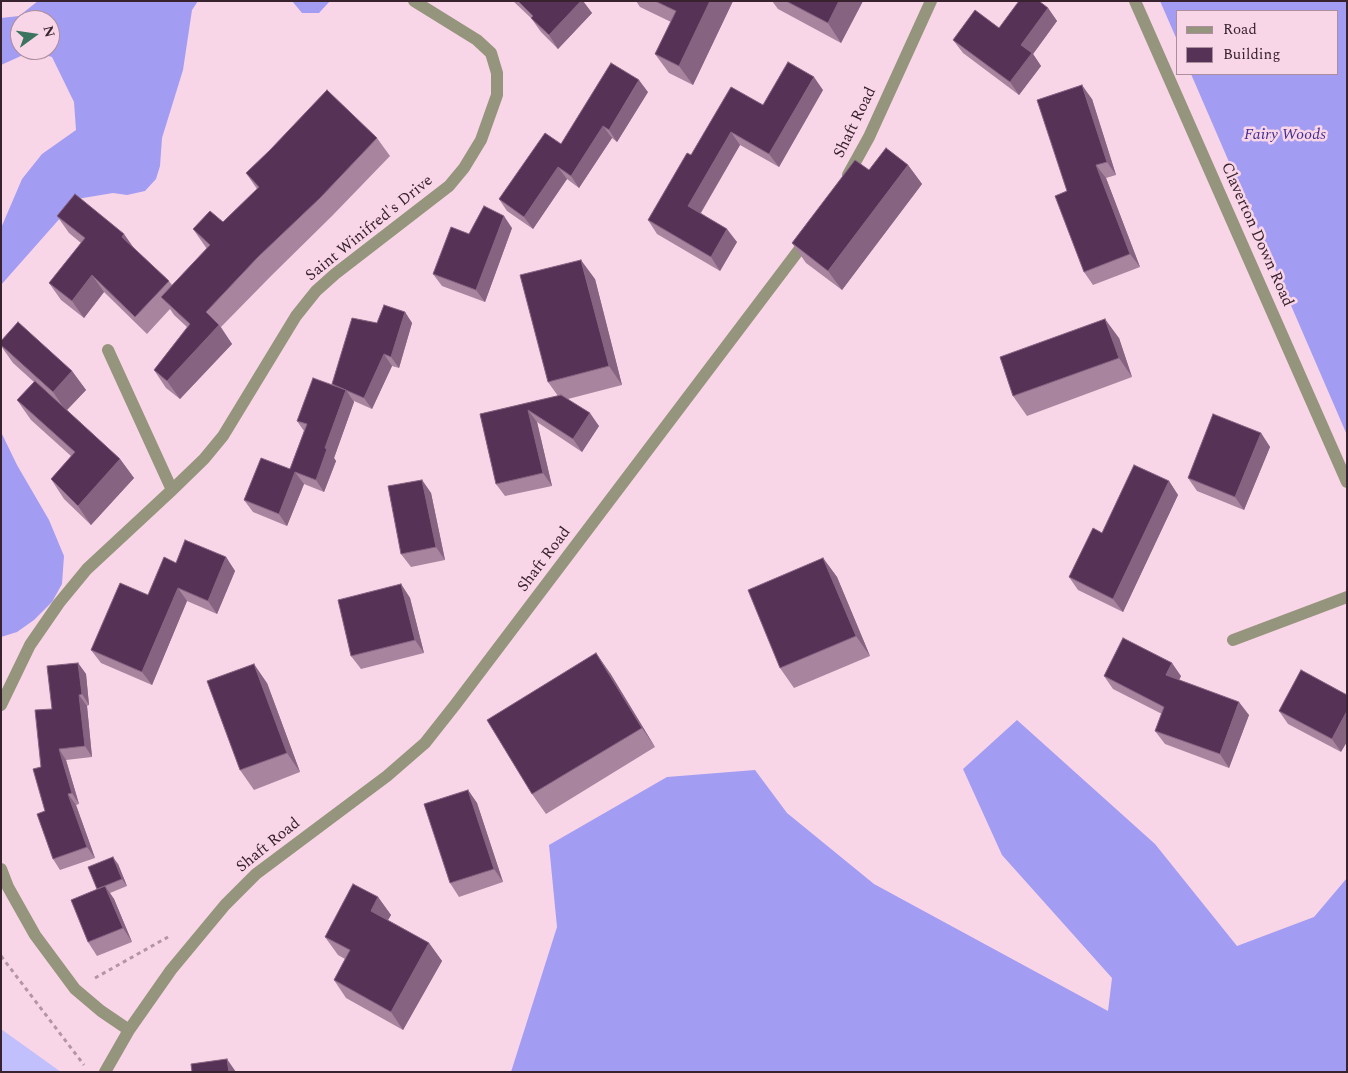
<!DOCTYPE html>
<style>
body{margin:0}
#map{position:relative;width:1348px;height:1073px;overflow:hidden;background:#f9d6e7;font-family:Spectral,serif}
canvas{display:block}
.frame{position:absolute;inset:0;border:2px solid #38222e;pointer-events:none}
.legend{position:absolute;left:1176px;top:10px;width:162px;height:65px;box-sizing:border-box;background:#f9d6e7;border:1px solid #ac8e9d;margin:0;padding:6px 9px;list-style:none;font-size:15px;color:#38222e}
.legend li{display:flex;align-items:center;gap:10px;height:25px}
.legend b{width:25px;border:1px solid #ac8e9d}
.north{position:absolute;left:10px;top:10px;width:50px;height:50px;box-sizing:border-box;background:#f9d6e7;border:1px solid #ac8e9d;border-radius:50%;rotate:76deg;font-size:14px;font-weight:700;line-height:20px;text-align:center;color:#38222e}
.north::after{content:'';display:block;margin:auto;width:18px;height:22px;background:#3b755f;clip-path:polygon(50% 0,100% 100%,50% 72%,0 100%)}
</style>
<div id="map">
<canvas width="1348" height="1073"></canvas>
<div class="frame"></div>
<ul class="legend">
<li><b style="height:6px;background:#95947c"></b>Road</li>
<li><b style="height:14px;background:#563257"></b>Building</li>
</ul>
<div class="north">N</div>
</div>
<script>
const g = document.querySelector('canvas').getContext('2d');
g.lineJoin = 'round';
function fill(path, color) { g.fillStyle = color; g.fill(path, 'evenodd'); }
const toPath = rows => new Path2D(rows.map(r => 'M' + r).join(''));
function trace(path, color, width, dash) { g.strokeStyle = color; g.lineWidth = width; g.lineCap = dash ? 'butt' : 'round'; g.setLineDash(dash || []); g.stroke(path); }
function label(font, color, halo, rows, align = 'center') {
  g.font = font + ' Spectral,serif'; g.lineWidth = 5; g.setLineDash([]); g.textBaseline = 'middle'; g.strokeStyle = halo; g.fillStyle = color; for (const [text, x, y, turn = 0] of rows) {
    g.save(); g.translate(x, y); g.rotate((+turn || 0) * Math.PI / 180); g.textAlign = isNaN(turn) ? turn : align; if (halo) g.strokeText(text, 0, 0); g.fillText(text, 0, 0); g.restore();
  }
}
fill(toPath([
 [1,1029,61,1072,1,1072]
]), '#c2bffd');
fill(toPath([
 [38,1,198,1,192,10,183,70,162,138,160,166,156,179,145,191,127,195,113,193,77,199,1,285,1,228,22,179,42,154,76,130,74,102,52,57,32,51,1,65,1,18,19,16],
 [20,20,50,20,50,50,20,50],
 [292,1,330,1,319,13,302,13],
 [1160,1,1347,1,1347,435,1191,74,1337,74,1337,11,1177,11,1177,40],
 [1,432,17,465,49,520,64,556,62,584,52,602,34,620,17,632,1,637],
 [1017,720,1155,844,1237,946,1314,917,1347,878,1347,1072,511,1072,557,927,549,845,667,777,755,770,787,813,874,884,1108,1011,1112,978,1002,855,963,769]
]), '#a29cf3');
trace(toPath([
 [1,956,84,1065],
 [95,978,168,937]
]), '#b395a4', 3, [4, 4]);
trace(toPath([
 [848,175,869,137,931,1],
 [108,350,172,490],
 [1233,640,1347,597],
 [1,705,30,645,59,603,87,569,172,490,204,459,223,436,296,316,316,291,335,274,449,186,464,168,481,140,497,95,497,73,491,53,477,40,414,1],
 [1,869,8,887,35,935,75,989,101,1011,129,1030],
 [105,1072,129,1030,171,970,225,905,256,874,387,776,425,743,455,705,808,238]
]), '#95947c', 12);
trace(toPath([
 [1135,1,1347,482]
]), '#95947c', 12);
fill(toPath([
 [513,1,583,1,592,13,558,49,541,32,531,18],
 [636,1,733,1,693,85,669,73,655,54,671,22,640,7],
 [772,1,863,1,841,43,778,9],
 [1048,8,1057,21,1033,54,1041,66,1019,95,963,53,953,40,999,28],
 [823,90,779,167,740,145,701,213,737,242,720,271,657,234,648,220,691,155,763,105],
 [648,92,617,142,612,138,579,188,567,179,533,229,507,211,499,199,561,144],
 [1092,99,1116,175,1106,178,1140,267,1093,285,1084,272,1067,191],
 [377,138,390,156,332,216,271,276,221,327,232,344,180,399,166,388,154,370,187,327,174,315,170,309,147,334,104,292,84,318,61,300,49,283,81,243,69,233,57,216,134,248,169,281,172,285,207,249,193,229,223,222,257,189,246,173],
 [908,165,922,184,842,290,806,263,792,243,869,170],
 [512,228,485,302,442,286,433,274,469,234],
 [595,279,622,385,568,399,599,426,582,452,537,422,552,486,505,496,496,484,480,414,558,396,548,382],
 [405,312,412,323,399,368,392,366,372,409,354,401,354,402,334,458,336,461,324,492,304,484,287,526,253,512,244,500,290,469,304,431,297,421,333,385,332,384,377,323],
 [1119,338,1132,377,1027,416,1013,396],
 [1,341,72,371,86,390,67,410,120,459,134,478,91,525,64,499,51,479,71,456,31,420,17,400,34,382,13,363,1,346],
 [1261,433,1270,447,1244,510,1197,491,1188,478],
 [422,480,431,493,445,560,411,567,401,554],
 [1169,481,1178,495,1123,612,1078,590,1069,577],
 [226,557,235,571,217,614,187,601,152,685,101,663,91,650,148,595,176,563],
 [823,558,837,577,870,656,794,688,780,668],
 [401,584,410,598,424,653,361,669,351,656],
 [78,663,86,674,89,705,87,706,92,757,66,760,79,804,76,805,95,858,60,870,53,859,45,811,41,767,52,709],
 [1301,670,1341,752,1288,724,1279,711],
 [610,673,655,747,546,814,532,794],
 [1104,676,1181,676,1179,680,1249,715,1229,768,1165,744,1155,731,1162,714,1113,689],
 [267,683,300,772,254,790,240,770],
 [468,790,477,803,503,882,459,897,450,883],
 [118,864,127,886,110,893,114,899,132,942,97,956,88,942,97,889],
 [378,897,391,915,388,920,429,943,442,961,403,1030,346,998,334,980,345,959,338,955,325,937]
]), '#a8849f');
fill(toPath([
 [581,1,583,1,592,13,558,49,549,35],
 [710,1,733,1,693,85,679,66],
 [839,1,863,1,841,43,828,23],
 [1048,8,1057,21,1033,54,1041,66,1019,95,1010,82,1021,45],
 [814,77,823,90,779,167,769,154],
 [639,80,648,92,617,142,609,130],
 [1082,85,1092,99,1116,175,1107,162],
 [603,126,612,138,579,188,571,176],
 [731,132,740,145,697,219,688,206],
 [908,165,922,184,842,290,828,271],
 [1096,165,1106,178,1140,267,1130,254],
 [558,167,567,179,533,229,524,217],
 [504,216,512,228,485,302,476,290],
 [727,229,737,242,720,271,711,257],
 [124,234,136,251,122,237],
 [581,260,595,279,622,385,609,366],
 [92,275,104,292,84,318,72,301],
 [405,312,412,323,399,368,391,357],
 [1105,319,1119,338,1132,377,1119,358],
 [219,325,232,344,180,399,167,381],
 [384,354,392,366,372,409,364,398],
 [72,371,86,390,66,411,53,392],
 [346,390,354,402,334,458,336,461,324,492,316,480,325,448],
 [528,410,537,422,552,486,543,473],
 [590,413,599,426,582,452,573,439],
 [1261,433,1270,447,1244,510,1235,497],
 [120,459,134,478,91,525,78,506],
 [295,472,304,484,287,526,279,514],
 [422,480,431,493,445,560,436,547],
 [1169,481,1178,495,1123,612,1113,599],
 [226,557,235,571,217,614,208,601],
 [823,558,837,577,870,656,856,636],
 [401,584,410,598,424,653,415,640],
 [178,588,187,601,152,685,142,672],
 [596,653,610,673,655,747,642,728],
 [78,663,86,674,89,705,82,694],
 [1172,663,1181,676,1175,688,1166,675],
 [254,664,267,683,300,772,287,753],
 [79,695,87,706,92,757,85,746],
 [1239,702,1249,715,1229,768,1220,754],
 [1347,711,1347,742,1341,752,1332,739],
 [59,749,66,760,79,804,72,793],
 [468,790,477,803,503,882,494,869],
 [68,794,76,805,95,858,87,847],
 [113,857,118,864,127,886,122,879],
 [105,886,114,899,132,942,123,928],
 [378,897,391,915,383,928,371,911],
 [429,943,442,961,403,1030,391,1012],
 [227,1059,236,1072,229,1072]
]), '#876382');
const building = toPath([
 [518,1,581,1,549,35,531,18,533,16,518,1],
 [655,1,710,1,679,66,655,54,676,11,655,1],
 [786,1,839,1,828,23,786,1],
 [1019,1,1039,1,1048,8,1021,45,1032,53,1010,82,953,40,975,10,999,28,1019,1],
 [788,62,814,77,769,154,731,132,688,206,727,229,711,257,648,220,687,153,691,155,731,87,763,105,788,62],
 [611,63,639,80,609,130,603,126,571,176,558,167,524,217,499,199,545,133,561,144,611,63],
 [1082,85,1107,162,1096,165,1130,254,1084,272,1055,196,1067,191,1037,100,1082,85],
 [327,90,377,138,320,198,258,257,206,312,219,325,167,381,154,370,190,324,161,297,210,245,193,229,210,211,223,222,259,187,246,173,270,150,327,90],
 [886,148,908,165,828,271,792,243,855,160,869,170,886,148],
 [75,194,124,234,122,237,169,281,135,317,92,275,72,301,49,283,85,238,57,216,75,194],
 [484,206,504,216,476,290,433,274,451,227,469,234,484,206],
 [581,260,609,366,548,382,520,275,581,260],
 [384,305,405,312,391,357,384,354,364,398,332,384,352,318,377,323,384,305],
 [1105,319,1119,358,1013,396,1000,357,1105,319],
 [18,322,72,371,53,392,1,345,1,341,18,322],
 [313,378,346,390,325,448,327,449,316,480,295,472,279,514,244,500,261,458,290,469,307,424,297,421,313,378],
 [35,381,120,459,78,506,51,479,75,452,17,400,35,381],
 [561,395,590,413,573,439,528,410,543,473,496,484,480,414,561,395],
 [1213,414,1261,433,1235,497,1188,478,1213,414],
 [1134,465,1169,481,1113,599,1069,577,1093,528,1102,533,1134,465],
 [422,480,436,547,401,554,388,486,422,480],
 [185,540,226,557,208,601,178,588,142,672,91,650,120,583,148,595,164,557,176,563,185,540],
 [823,558,856,636,780,668,748,590,823,558],
 [401,584,415,640,351,656,338,600,401,584],
 [1123,638,1172,663,1166,675,1239,702,1220,754,1155,731,1164,707,1104,676,1123,638],
 [596,653,642,728,532,794,487,720,596,653],
 [78,663,82,694,79,695,85,746,59,749,72,793,68,794,87,847,53,859,37,814,45,811,33,769,41,767,35,710,52,709,47,666,78,663],
 [254,664,287,753,240,770,207,681,254,664],
 [1301,670,1347,695,1347,711,1332,739,1279,711,1301,670],
 [468,790,494,869,450,883,424,804,468,790],
 [113,857,122,879,97,889,88,867,113,857],
 [353,884,378,897,371,911,429,943,391,1012,334,980,350,950,325,937,353,884],
 [105,886,123,928,88,942,71,900,105,886],
 [227,1059,229,1072,192,1072,191,1064,227,1059]
]);
fill(building, '#563257');
trace(building, '#876382', 1);
label('16px', '#38222e', '#f9d6e7', [
 ["Shaft Road",856,123,-64],
 ["Saint Winifred's Drive",370,229,-39],
 ["Claverton Down Road",1256,235,66],
 ["Shaft Road",545,560,-53],
 ["Shaft Road",269,846,-39]
]);
label('italic 16px', '#432e92', '#f9d6e7', [
 ["Fairy Woods",1285,136]
]);
</script>
